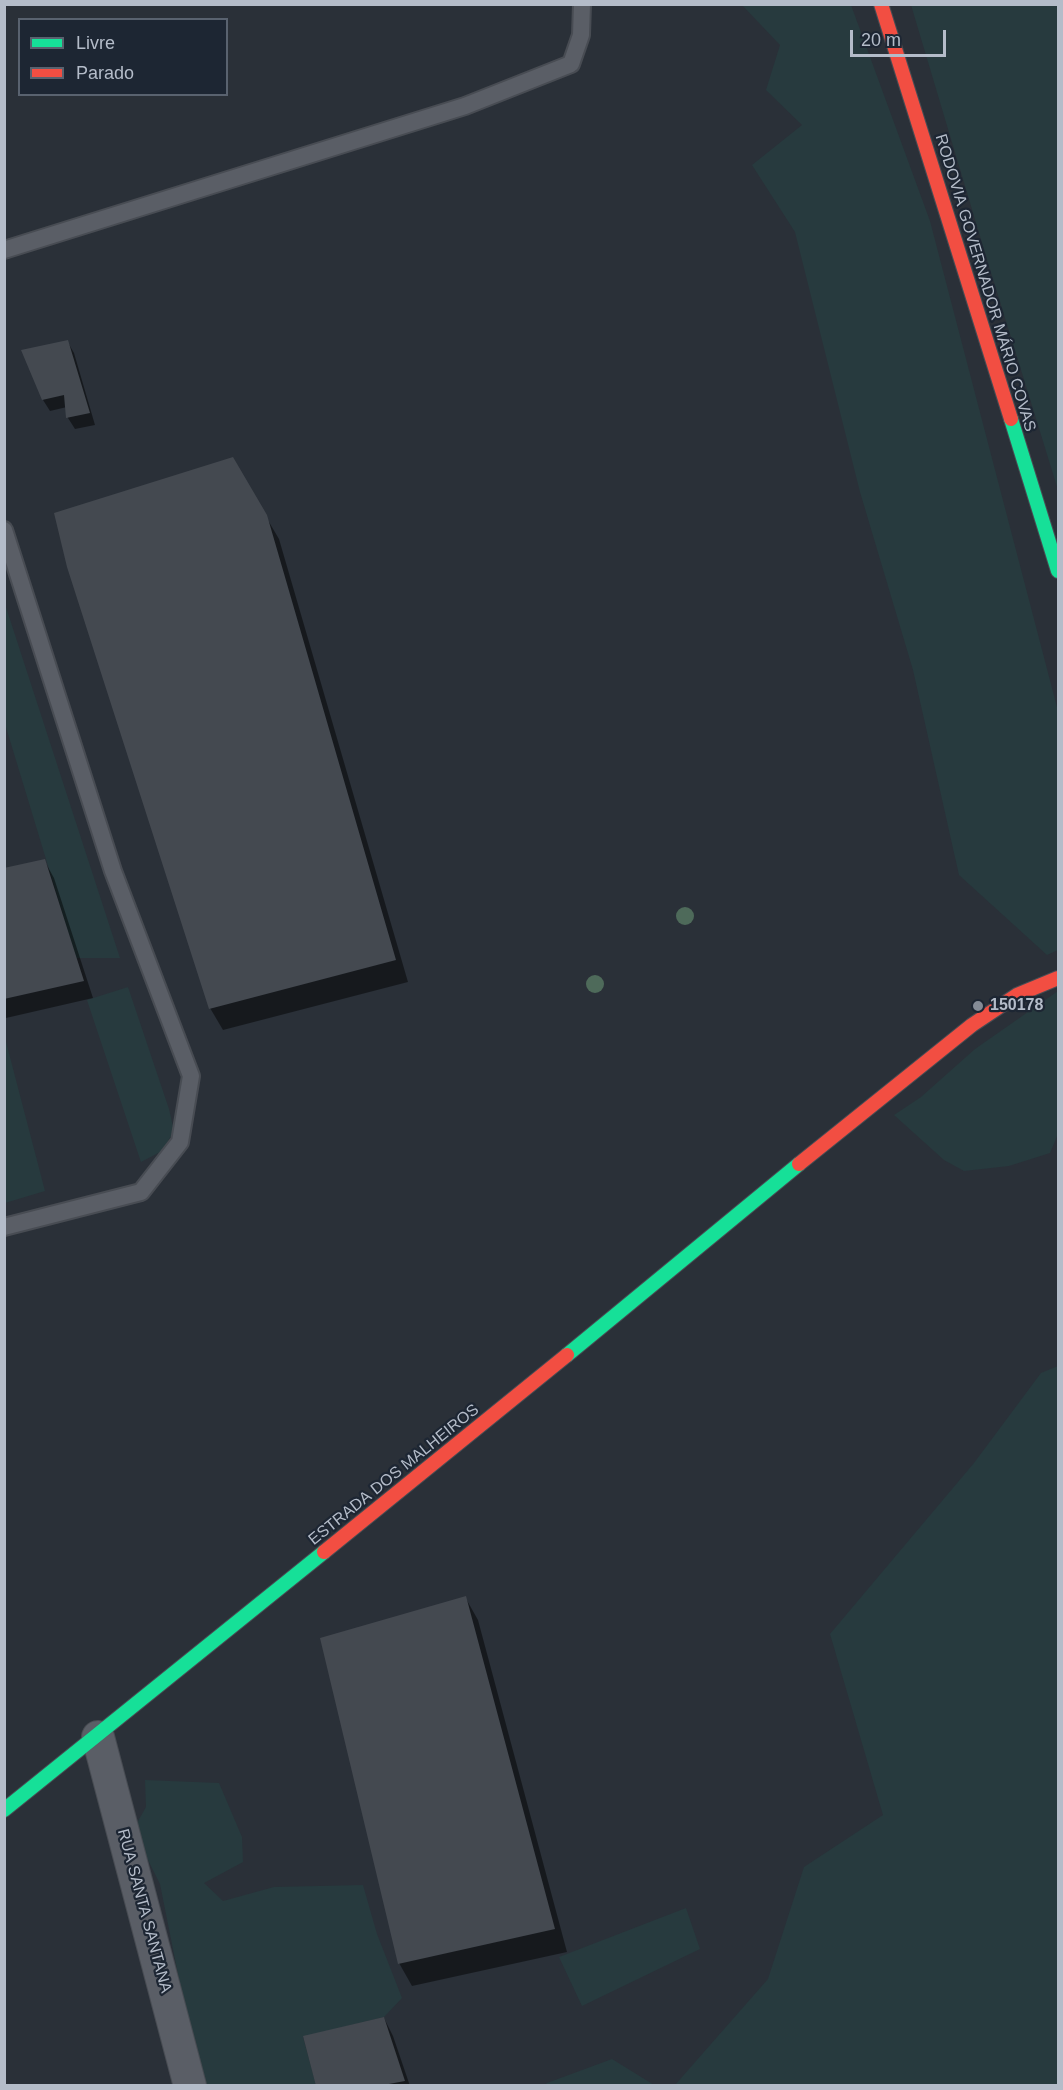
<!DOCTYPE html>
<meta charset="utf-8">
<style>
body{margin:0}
#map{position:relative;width:1063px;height:2090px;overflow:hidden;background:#2a3038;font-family:Arial,sans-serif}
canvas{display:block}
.frame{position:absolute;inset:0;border:6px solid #b4bcc9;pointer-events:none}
.legend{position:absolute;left:18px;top:18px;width:210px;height:78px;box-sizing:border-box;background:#1d2633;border:2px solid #59626f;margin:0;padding:8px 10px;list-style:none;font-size:18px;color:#b4bcc9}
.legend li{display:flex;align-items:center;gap:12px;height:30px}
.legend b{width:30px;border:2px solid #59626f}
.scale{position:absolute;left:850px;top:30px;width:96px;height:27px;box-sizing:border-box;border:3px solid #b4bcc9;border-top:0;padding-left:8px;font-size:18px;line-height:21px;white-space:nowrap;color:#b4bcc9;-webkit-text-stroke:4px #1d2633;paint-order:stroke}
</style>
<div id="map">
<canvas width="1063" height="2090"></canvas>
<div class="frame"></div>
<ul class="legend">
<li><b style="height:8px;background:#16e098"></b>Livre</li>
<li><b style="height:8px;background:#f24e42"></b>Parado</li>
</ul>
<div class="scale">20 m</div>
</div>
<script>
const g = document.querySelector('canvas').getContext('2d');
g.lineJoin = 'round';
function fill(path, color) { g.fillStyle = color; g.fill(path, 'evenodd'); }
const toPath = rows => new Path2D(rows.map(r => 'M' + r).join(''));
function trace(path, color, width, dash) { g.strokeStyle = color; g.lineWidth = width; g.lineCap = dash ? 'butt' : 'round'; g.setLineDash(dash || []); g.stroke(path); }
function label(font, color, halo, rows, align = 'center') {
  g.font = font + ' Arial,sans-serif'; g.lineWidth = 4.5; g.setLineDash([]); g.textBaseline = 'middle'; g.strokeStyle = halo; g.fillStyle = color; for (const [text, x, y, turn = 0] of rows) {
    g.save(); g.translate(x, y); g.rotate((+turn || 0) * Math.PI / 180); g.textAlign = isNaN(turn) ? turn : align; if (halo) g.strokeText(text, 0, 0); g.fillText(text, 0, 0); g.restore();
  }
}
fill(toPath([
 [742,5,851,5,930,221,1058,711,1058,950,1047,955,959,875,913,670,860,492,795,232,752,165,802,125,766,90,780,45],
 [911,5,1058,5,1058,490,985,253],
 [4,601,120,958,76,958,5,724],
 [128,987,169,1109,174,1131,162,1151,141,1162,87,1000],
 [1058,991,1058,1134,1050,1153,1009,1166,964,1171,944,1160,894,1115,921,1097,975,1049],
 [5,1038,45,1191,5,1203,4,1203],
 [1058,1366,1058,2085,675,2085,768,1979,804,1867,883,1815,830,1634,974,1463,1041,1373],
 [145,1780,219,1783,242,1837,243,1862,204,1883,223,1901,274,1887,363,1885,377,1934,402,1998,384,2017,303,2037,316,2085,203,2085,196,2064,160,1884,133,1830,146,1807],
 [686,1908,700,1949,582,2006,559,1957],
 [612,2059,654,2085,544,2085,547,2083]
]), '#273a3e');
fill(toPath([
 [67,341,74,353,95,425,75,429,68,418,67,407,50,411,43,400],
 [232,459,279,539,408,982,223,1030,210,1008],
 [44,860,54,878,93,998,6,1018,4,870],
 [465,1597,478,1620,567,1952,412,1986,399,1963],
 [384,2018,393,2036,410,2086,318,2086]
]), '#0007');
fill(toPath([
 [68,340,90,413,66,418,64,395,42,400,21,350],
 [233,457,267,515,396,960,209,1009,67,567,54,513],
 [45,859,84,981,4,999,4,868],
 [466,1596,555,1929,398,1964,320,1638],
 [384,2017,405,2081,378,2086,316,2086,303,2036]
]), '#444950');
const lane = toPath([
 [4,250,465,106,571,64,581,35,582,4],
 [4,530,113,871,191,1076,180,1142,141,1192,4,1227]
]);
const street = toPath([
 [98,1737,190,2086]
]);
const fast = toPath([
 [1011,419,1058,571],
 [567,1355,799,1164],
 [4,1810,324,1552]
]);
const jam = toPath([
 [881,4,1011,419],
 [799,1164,972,1025,1017,995,1058,978],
 [324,1552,567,1355]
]);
trace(lane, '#484c53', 20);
trace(street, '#484c53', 34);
trace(fast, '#484c53', 16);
trace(jam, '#484c53', 16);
trace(lane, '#5a5e66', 16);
trace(street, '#5a5e66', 32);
trace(fast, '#16e098', 14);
trace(jam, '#f24e42', 14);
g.fillStyle = '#4e6a5a';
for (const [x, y] of [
 [685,916],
 [595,984]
]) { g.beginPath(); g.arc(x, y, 9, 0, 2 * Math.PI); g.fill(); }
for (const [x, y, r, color] of [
 [978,1006,6,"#848b96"]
]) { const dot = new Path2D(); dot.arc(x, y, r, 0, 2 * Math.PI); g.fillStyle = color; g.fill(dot); trace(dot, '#1d2633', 2); }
label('16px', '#b4bcc9', '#1d2633', [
 ["RODOVIA GOVERNADOR MÁRIO COVAS",985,283,73],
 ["ESTRADA DOS MALHEIROS",394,1475,-39],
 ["RUA SANTA SANTANA",144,1911,75]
]);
label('bold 16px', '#b4bcc9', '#1d2633', [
 ["150178",990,1006]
], 'left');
</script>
